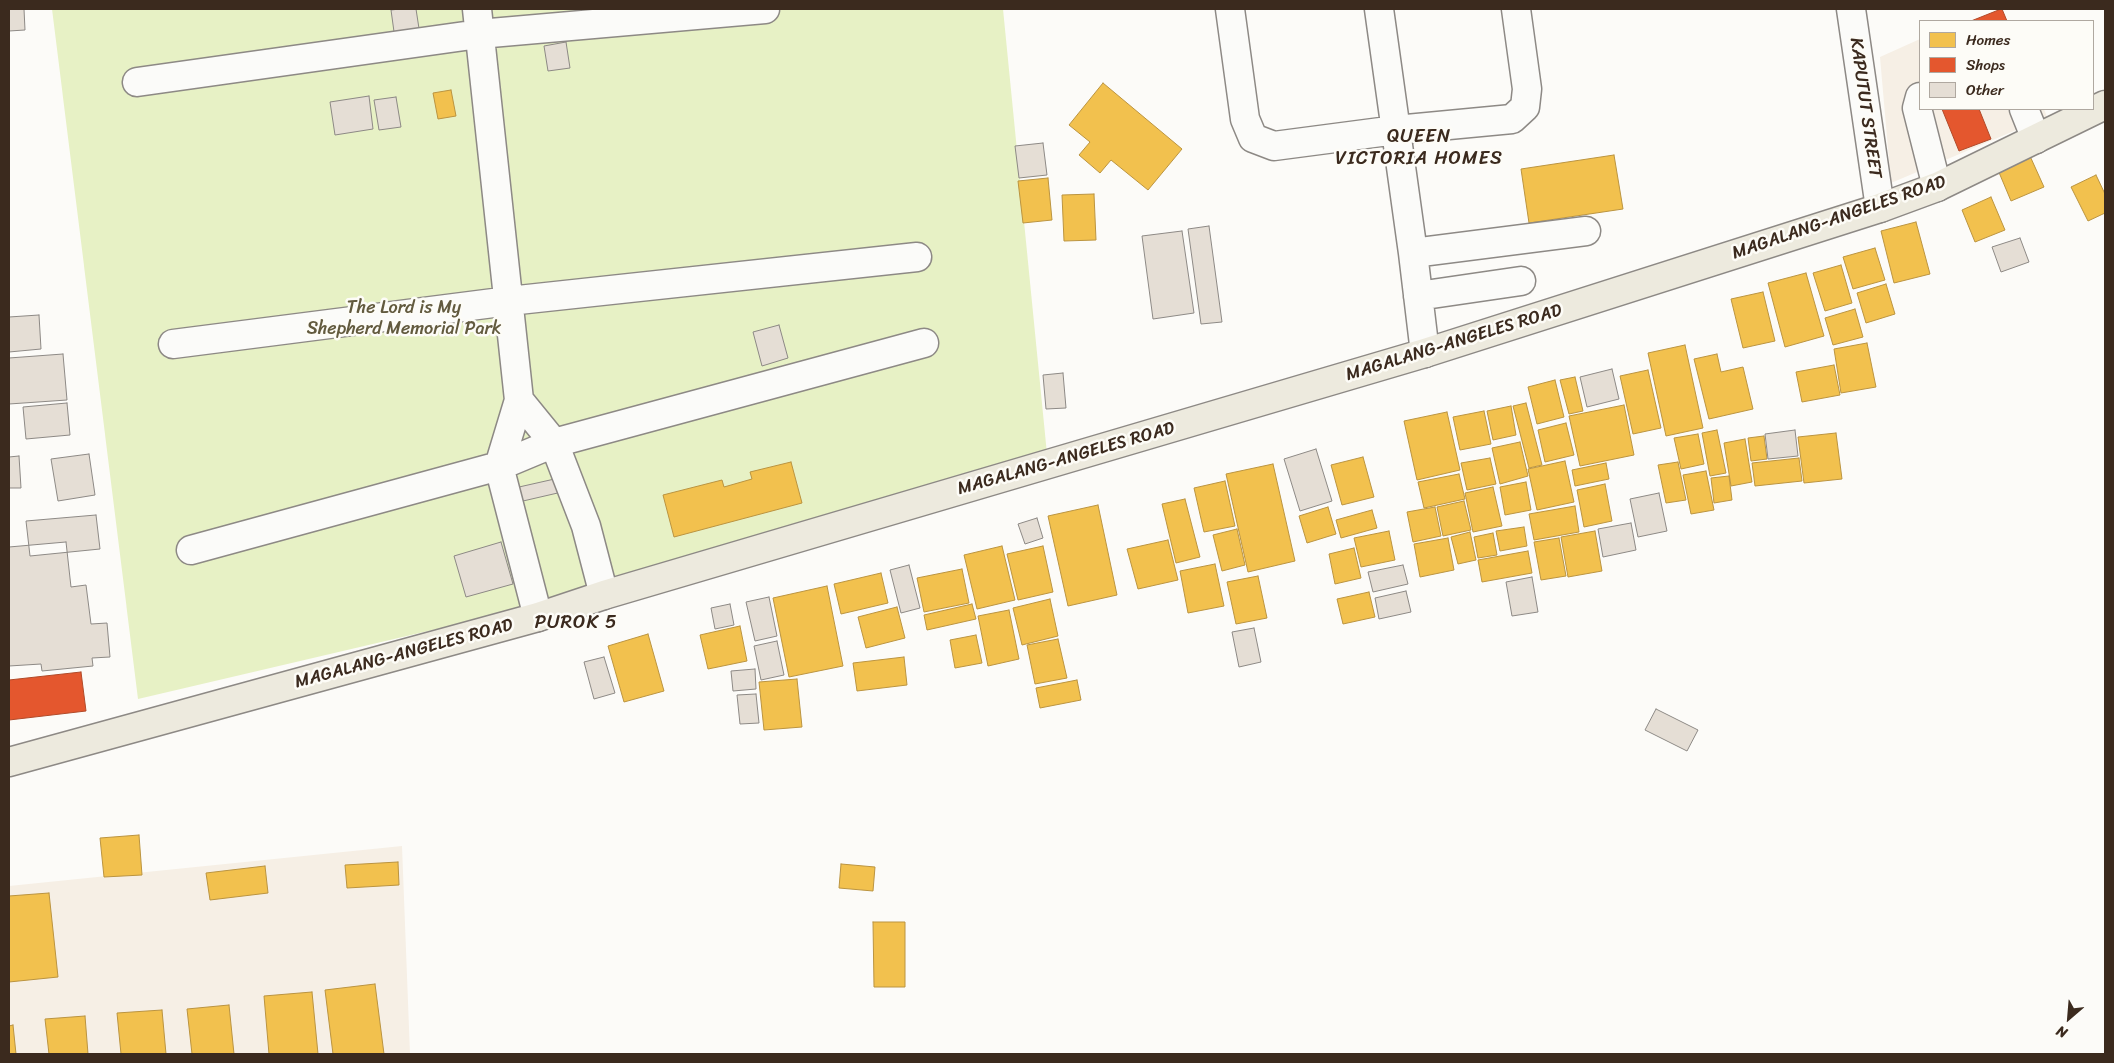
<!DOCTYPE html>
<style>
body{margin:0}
#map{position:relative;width:2114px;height:1063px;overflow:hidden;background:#fcfbf8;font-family:Sriracha,sans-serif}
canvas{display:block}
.frame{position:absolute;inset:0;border:10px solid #3b2a1e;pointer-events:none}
.legend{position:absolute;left:1919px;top:20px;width:175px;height:90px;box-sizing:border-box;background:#fdfcf7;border:1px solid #afa8a0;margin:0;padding:6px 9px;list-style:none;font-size:15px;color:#3b2a1e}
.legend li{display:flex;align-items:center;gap:10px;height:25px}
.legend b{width:25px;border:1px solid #afa8a0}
.north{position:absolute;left:2044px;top:993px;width:50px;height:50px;-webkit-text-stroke:4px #fdfcf7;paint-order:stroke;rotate:207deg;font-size:14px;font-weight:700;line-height:20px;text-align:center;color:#3b2a1e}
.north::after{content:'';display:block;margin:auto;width:18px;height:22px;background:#3b2a1e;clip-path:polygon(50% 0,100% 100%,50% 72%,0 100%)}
</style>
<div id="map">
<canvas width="2114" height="1063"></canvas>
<div class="frame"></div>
<ul class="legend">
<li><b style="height:14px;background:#f2c14e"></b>Homes</li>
<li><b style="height:14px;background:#e4572e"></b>Shops</li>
<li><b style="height:14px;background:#e5ded5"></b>Other</li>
</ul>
<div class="north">N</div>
</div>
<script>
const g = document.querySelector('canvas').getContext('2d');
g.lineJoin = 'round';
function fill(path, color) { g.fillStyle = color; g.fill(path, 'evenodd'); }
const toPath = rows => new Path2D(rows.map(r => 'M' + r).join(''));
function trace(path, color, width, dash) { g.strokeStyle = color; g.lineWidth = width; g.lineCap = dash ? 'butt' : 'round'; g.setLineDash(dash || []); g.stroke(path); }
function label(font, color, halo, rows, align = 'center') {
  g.font = font + ' Sriracha,sans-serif'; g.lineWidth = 5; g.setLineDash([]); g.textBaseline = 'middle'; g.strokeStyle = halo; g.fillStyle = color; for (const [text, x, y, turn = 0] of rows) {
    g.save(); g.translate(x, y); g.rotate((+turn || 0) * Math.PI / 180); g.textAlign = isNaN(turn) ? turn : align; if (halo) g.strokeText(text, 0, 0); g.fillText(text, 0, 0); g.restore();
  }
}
fill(toPath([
 [1920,39,1920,109,2044,109,2047,117,1891,183,1880,57],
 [402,846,410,1054,9,1054,9,886]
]), '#f6efe5');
fill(toPath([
 [52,9,1003,9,1047,454,616,587,138,699]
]), '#e7f1c5');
const homes = toPath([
 [1103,83,1182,149,1148,190,1111,160,1100,173,1079,155,1090,142,1069,125,1103,83],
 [451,90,456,116,438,119,433,93,451,90],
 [1614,155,1623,209,1529,223,1521,169,1614,155],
 [2030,156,2044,187,2011,201,1998,170,2030,156],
 [2096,175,2105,194,2105,213,2088,221,2071,187,2096,175],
 [1048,178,1052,220,1023,223,1018,181,1048,178],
 [1094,194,1096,240,1064,241,1062,195,1094,194],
 [1991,197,2005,230,1975,242,1962,210,1991,197],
 [1916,222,1930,274,1894,283,1881,231,1916,222],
 [1875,248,1885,280,1853,289,1843,257,1875,248],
 [1841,265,1852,303,1825,311,1813,273,1841,265],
 [1806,273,1824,336,1785,347,1768,283,1806,273],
 [1886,284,1895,314,1866,323,1857,293,1886,284],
 [1763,292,1775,341,1743,348,1731,299,1763,292],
 [1855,309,1863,337,1833,345,1825,318,1855,309],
 [1867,343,1876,387,1841,393,1834,349,1867,343],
 [1685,345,1703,428,1666,436,1648,353,1685,345],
 [1717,354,1721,372,1743,367,1753,409,1709,419,1694,359,1717,354],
 [1834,365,1840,395,1802,402,1796,372,1834,365],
 [1648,370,1661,428,1633,434,1620,376,1648,370],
 [1575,377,1583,411,1569,414,1560,380,1575,377],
 [1555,380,1564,417,1537,424,1528,387,1555,380],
 [1526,403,1542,465,1529,468,1513,406,1526,403],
 [1624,405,1634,455,1580,466,1569,416,1624,405],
 [1511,406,1516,435,1493,440,1487,411,1511,406],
 [1484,411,1491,444,1460,450,1453,417,1484,411],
 [1447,412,1460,470,1417,480,1404,421,1447,412],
 [1566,423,1574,455,1545,462,1538,430,1566,423],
 [1717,430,1726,473,1710,476,1702,433,1717,430],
 [1836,433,1842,479,1804,483,1798,437,1836,433],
 [1698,434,1704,464,1681,469,1674,438,1698,434],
 [1764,436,1767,459,1751,461,1748,438,1764,436],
 [1745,439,1752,482,1731,486,1724,443,1745,439],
 [1520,442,1528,476,1500,484,1492,448,1520,442],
 [1363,457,1374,497,1342,505,1331,465,1363,457],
 [1490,458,1496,484,1467,490,1461,463,1490,458],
 [1799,458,1802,481,1755,486,1752,463,1799,458],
 [1565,461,1574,502,1537,510,1528,469,1565,461],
 [791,462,802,503,674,537,663,495,722,480,724,487,752,479,750,472,791,462],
 [1678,462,1686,500,1666,503,1658,465,1678,462],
 [1606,463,1609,479,1575,486,1572,470,1606,463],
 [1273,464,1295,561,1248,572,1226,474,1273,464],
 [1706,471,1714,510,1691,514,1683,475,1706,471],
 [1459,474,1465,499,1424,508,1418,482,1459,474],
 [1729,476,1732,500,1714,503,1711,478,1729,476],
 [1225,481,1235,526,1204,532,1194,488,1225,481],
 [1526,482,1531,510,1505,515,1500,487,1526,482],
 [1605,484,1612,521,1584,527,1577,490,1605,484],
 [1493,487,1502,526,1473,532,1465,493,1493,487],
 [1185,499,1200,557,1176,563,1162,504,1185,499],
 [1464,501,1471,530,1443,536,1437,507,1464,501],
 [1098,505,1117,595,1068,606,1048,516,1098,505],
 [1575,506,1579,532,1534,540,1529,514,1575,506],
 [1328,507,1336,534,1307,543,1299,516,1328,507],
 [1435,507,1441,536,1413,542,1407,512,1435,507],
 [1372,510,1377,528,1341,538,1336,520,1372,510],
 [1524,527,1527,546,1500,551,1496,531,1524,527],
 [1237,529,1245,565,1222,571,1213,535,1237,529],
 [1389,531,1395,560,1361,567,1354,538,1389,531],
 [1595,531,1602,571,1568,577,1561,537,1595,531],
 [1470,532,1476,560,1458,564,1451,537,1470,532],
 [1493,533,1497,555,1478,558,1474,537,1493,533],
 [1448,538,1454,570,1420,577,1414,544,1448,538],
 [1559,538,1566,576,1541,580,1534,542,1559,538],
 [1168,540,1178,580,1138,589,1127,549,1168,540],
 [1002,546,1015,600,977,609,964,555,1002,546],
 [1043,546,1053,592,1018,600,1007,554,1043,546],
 [1354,548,1361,578,1335,584,1329,554,1354,548],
 [1528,551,1532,573,1482,582,1478,560,1528,551],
 [1215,564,1224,606,1188,613,1180,571,1215,564],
 [962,569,969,603,924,612,917,578,962,569],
 [881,573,888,603,841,614,834,584,881,573],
 [1258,576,1267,618,1236,624,1227,582,1258,576],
 [827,586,843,666,789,677,773,598,827,586],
 [1369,592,1375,617,1343,624,1337,599,1369,592],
 [1050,599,1058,636,1022,645,1013,608,1050,599],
 [972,604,976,619,927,630,924,615,972,604],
 [897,607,905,638,866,648,858,617,897,607],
 [1009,610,1019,659,988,666,978,616,1009,610],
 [740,626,747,661,708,669,700,635,740,626],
 [648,634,664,691,624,702,608,646,648,634],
 [976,635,982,663,955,668,950,640,976,635],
 [1058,639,1067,678,1035,684,1027,645,1058,639],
 [904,657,907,685,857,691,853,663,904,657],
 [797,679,802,727,764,730,759,682,797,679],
 [1077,680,1081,700,1040,708,1036,688,1077,680],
 [139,835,142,875,104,877,100,838,139,835],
 [398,862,399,885,347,888,345,865,398,862],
 [841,864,875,867,873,891,839,888,841,864],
 [265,866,268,893,210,900,206,873,265,866],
 [49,893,58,977,9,982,9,896,49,893],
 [873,922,905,922,905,987,874,987,873,922],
 [375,984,384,1054,333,1054,325,990,375,984],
 [312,992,318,1054,269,1054,264,996,312,992],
 [229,1005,234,1054,192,1054,187,1009,229,1005],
 [162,1010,166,1054,121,1054,117,1013,162,1010],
 [85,1016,88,1054,49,1054,45,1019,85,1016],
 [13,1025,16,1054,9,1054,9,1026,13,1025]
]);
fill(homes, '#f2c14e');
trace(homes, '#bb9440', 1);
const shops = toPath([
 [2002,9,2007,21,1971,21,2001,9,2002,9],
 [1942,109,1979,109,1991,139,1959,151,1942,109],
 [81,672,86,711,9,720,9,680,81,672]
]);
fill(shops, '#e4572e');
trace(shops, '#b14a29', 1);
const building = toPath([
 [9,9,24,9,25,30,9,31,9,9],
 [400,9,416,9,420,35,395,39,391,10,400,9],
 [566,42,570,68,548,71,544,46,566,42],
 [369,96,373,129,335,135,330,102,369,96],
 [396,97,401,127,379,130,374,100,396,97],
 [1043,143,1047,175,1019,178,1015,146,1043,143],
 [1209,226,1222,322,1201,324,1188,229,1209,226],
 [1182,231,1194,313,1153,319,1142,236,1182,231],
 [2020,238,2029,262,2001,272,1992,247,2020,238],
 [39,315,41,349,9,352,9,317,39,315],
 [779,325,788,358,762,366,753,332,779,325],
 [63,354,67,400,9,404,9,358,63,354],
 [1612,369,1619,399,1587,407,1580,377,1612,369],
 [1063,373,1066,408,1046,409,1043,375,1063,373],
 [67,403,70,435,26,439,23,407,67,403],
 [1795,430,1798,456,1768,459,1765,434,1795,430],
 [1316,449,1332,501,1300,511,1284,459,1316,449],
 [89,454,95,495,58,501,51,459,89,454],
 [19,456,21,488,9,488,9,457,19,456],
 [559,478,562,492,523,501,519,487,559,478],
 [1659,493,1667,531,1638,537,1630,499,1659,493],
 [96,515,100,549,30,556,26,521,96,515],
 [1037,518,1043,538,1025,544,1018,524,1037,518],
 [1631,523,1636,550,1603,557,1598,529,1631,523],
 [66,542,71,587,86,585,91,624,107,623,110,657,92,658,93,666,42,671,41,664,9,666,9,547,66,542],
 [501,542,513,584,466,597,454,556,501,542],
 [909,565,920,608,901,613,890,570,909,565],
 [1403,565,1408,584,1373,592,1368,572,1403,565],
 [1532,577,1538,612,1512,616,1506,582,1532,577],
 [1406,591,1411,612,1379,619,1375,598,1406,591],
 [769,597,777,636,755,641,746,602,769,597],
 [730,604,734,625,715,629,711,608,730,604],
 [1254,628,1261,662,1239,667,1232,632,1254,628],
 [777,641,784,675,761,680,754,646,777,641],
 [604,657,615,693,594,699,584,662,604,657],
 [755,669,756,689,733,691,731,671,755,669],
 [756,694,759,723,740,724,737,695,756,694],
 [1656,709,1698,730,1687,751,1645,730,1656,709]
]);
fill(building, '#e5ded5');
trace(building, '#8d8985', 1);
const minor = toPath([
 [477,9,519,400,499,466,538,617],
 [1230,9,1245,119,1253,138,1274,146,1396,130,1512,119,1525,107,1527,89,1516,9],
 [1379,9,1413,253,1425,353],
 [1851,9,1880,208],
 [137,82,479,34,765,9],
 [1920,97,1917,108,1937,187],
 [2024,109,2036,139],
 [1413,253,1586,231],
 [1418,296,1521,281],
 [173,344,509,301,917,257],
 [519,400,554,443,586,526,604,595],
 [191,550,499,466,554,443,924,343]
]);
const major = toPath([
 [9,762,538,617,604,595,1425,353,1880,208,1937,187,2105,105]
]);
trace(minor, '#8d8985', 31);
trace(major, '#8d8985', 31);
trace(minor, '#fbfbf9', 28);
trace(major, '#edeade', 28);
label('18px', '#3b2a1e', '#fdfcf7', [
 ["KAPUTUT STREET",1865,108,82],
 ["MAGALANG-ANGELES ROAD",1839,218,-19],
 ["MAGALANG-ANGELES ROAD",1454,343,-17],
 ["MAGALANG-ANGELES ROAD",1066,459,-16],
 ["MAGALANG-ANGELES ROAD",404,654,-15]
]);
label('18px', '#625a3e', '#fdfcf7', [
 ["The Lord is My",404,308],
 ["Shepherd Memorial Park",404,329]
]);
g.letterSpacing = '1px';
label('19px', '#3b2a1e', '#fdfcf7', [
 ["QUEEN",1419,137],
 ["VICTORIA HOMES",1419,159],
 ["PUROK 5",576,623]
]);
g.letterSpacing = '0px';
</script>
